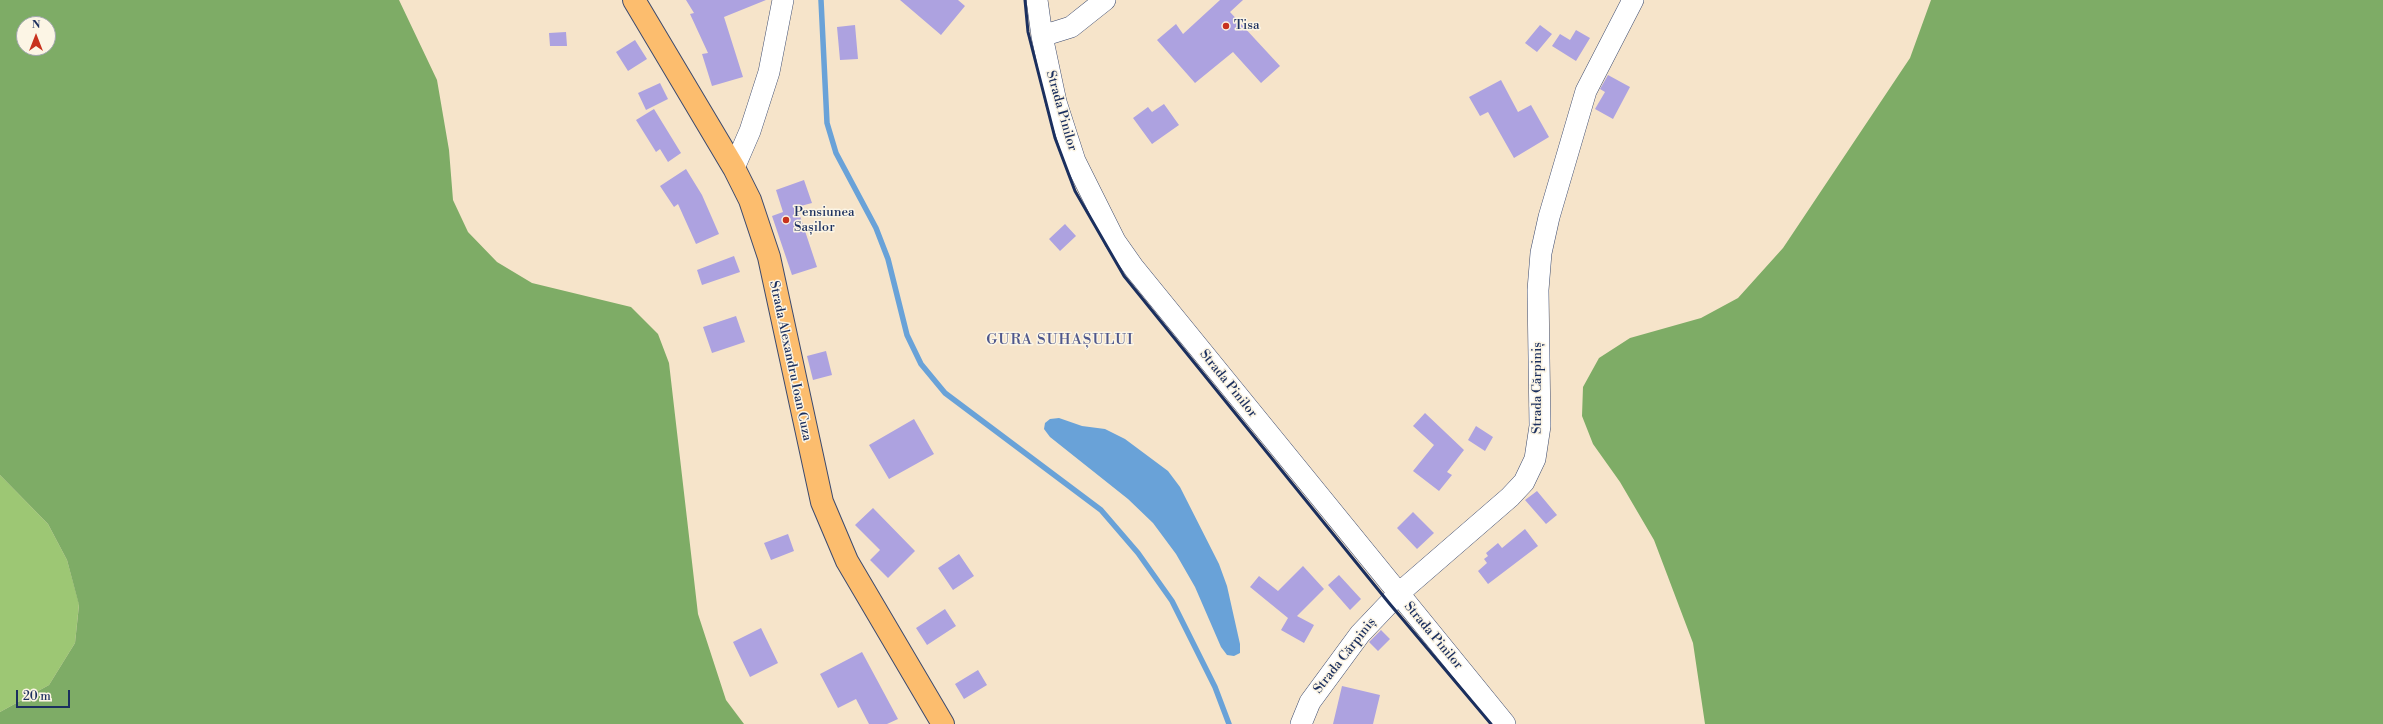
<!DOCTYPE html>
<meta charset="utf-8">
<style>
body{margin:0}
#map{position:relative;width:2383px;height:724px;overflow:hidden;background:#f6e4ca;font-family:"Libre Bodoni",serif}
canvas{display:block}
.north{position:absolute;left:16px;top:16px;width:40px;height:40px;box-sizing:border-box;background:#fcf5e5;border:1px solid #a2a6af;border-radius:50%;rotate:0deg;font-size:11px;font-weight:700;line-height:16px;text-align:center;color:#1b2f5e}
.north::after{content:'';display:block;margin:auto;width:14px;height:18px;background:#c8321e;clip-path:polygon(50% 0,100% 100%,50% 72%,0 100%)}
.scale{position:absolute;left:16px;top:690px;width:54px;height:18px;box-sizing:border-box;border:2px solid #1b2f5e;border-top:0;padding-left:5px;font-size:12px;line-height:14px;white-space:nowrap;color:#1b2f5e;-webkit-text-stroke:3px #fcf5e5;paint-order:stroke}
</style>
<div id="map">
<canvas width="2383" height="724"></canvas>
<div class="north">N</div>
<div class="scale">20 m</div>
</div>
<script>
const g = document.querySelector('canvas').getContext('2d');
g.lineJoin = 'round';
function fill(path, color) { g.fillStyle = color; g.fill(path, 'evenodd'); }
const toPath = rows => new Path2D(rows.map(r => 'M' + r).join(''));
function trace(path, color, width, dash) { g.strokeStyle = color; g.lineWidth = width; g.lineCap = dash ? 'butt' : 'round'; g.setLineDash(dash || []); g.stroke(path); }
function label(font, color, halo, rows, align = 'center') {
  g.font = font + ' "Libre Bodoni",serif'; g.lineWidth = 3; g.setLineDash([]); g.textBaseline = 'middle'; g.strokeStyle = halo; g.fillStyle = color; for (const [text, x, y, turn = 0] of rows) {
    g.save(); g.translate(x, y); g.rotate((+turn || 0) * Math.PI / 180); g.textAlign = isNaN(turn) ? turn : align; if (halo) g.strokeText(text, 0, 0); g.fillText(text, 0, 0); g.restore();
  }
}
fill(toPath([
 [0,475,48,524,67,560,79,604,75,643,49,685,0,712]
]), '#9dc774');
fill(toPath([
 [0,0,399,0,437,80,449,150,453,200,468,232,497,262,532,283,631,307,658,334,669,363,698,614,726,700,744,724,0,724,0,712,49,685,75,643,79,605,67,560,48,524,0,475],
 [24,24,48,24,48,48,24,48],
 [1931,0,2383,0,2383,724,1705,724,1693,643,1654,540,1620,482,1593,444,1582,416,1583,387,1599,358,1630,338,1701,318,1738,298,1783,248,1910,58]
]), '#7eac66');
fill(toPath([
 [1059,418,1082,426,1105,429,1125,439,1168,471,1180,487,1219,564,1227,586,1240,644,1240,653,1234,656,1227,655,1221,647,1195,587,1176,554,1153,523,1128,499,1050,437,1044,429,1045,423,1050,419]
]), '#69a2d8');
trace(toPath([
 [821,0,827,123,836,153,876,228,888,259,907,335,921,364,945,393,1101,510,1138,553,1172,601,1215,687,1229,724]
]), '#69a2d8', 5.5);
fill(toPath([
 [686,0,766,0,724,17,743,77,712,86,702,54,708,53,690,14,694,13],
 [900,0,958,0,965,6,941,35],
 [1220,0,1243,0,1230,12,1280,66,1261,83,1233,52,1195,83,1157,40,1176,24,1183,34],
 [855,25,858,59,840,60,837,27],
 [1540,25,1552,34,1537,52,1525,43],
 [1576,30,1590,38,1576,61,1552,46,1560,34,1570,40],
 [566,32,567,46,550,46,549,33],
 [635,40,647,59,628,71,616,52],
 [1608,75,1630,87,1613,119,1595,109,1605,92,1600,89],
 [1501,80,1518,112,1531,105,1549,137,1514,158,1488,112,1480,116,1469,97],
 [660,83,668,99,646,110,638,93],
 [1164,104,1179,125,1152,144,1133,118,1148,107,1152,112],
 [654,109,681,153,668,162,660,149,656,152,636,120],
 [686,169,702,195,719,234,696,244,678,204,674,207,660,186],
 [804,180,812,203,797,207,817,267,792,275,772,216,783,212,776,190],
 [1065,224,1076,236,1060,251,1049,239],
 [734,256,740,272,702,285,697,270],
 [736,316,745,342,712,353,703,327],
 [826,351,832,375,813,380,807,356],
 [1425,413,1464,450,1447,472,1452,475,1439,491,1413,471,1434,445,1413,426],
 [914,419,934,454,889,479,869,445],
 [1476,426,1493,437,1485,451,1468,440],
 [1537,491,1557,515,1546,524,1525,500],
 [873,508,915,551,888,578,870,560,880,550,855,525],
 [1413,512,1434,533,1417,549,1397,528],
 [1525,529,1538,546,1488,584,1478,571,1487,563,1484,559,1488,556,1486,553,1498,543,1502,548],
 [788,534,794,551,771,560,764,543],
 [959,554,974,576,953,590,938,568],
 [1303,566,1324,589,1297,616,1314,625,1304,643,1281,630,1288,618,1250,587,1259,576,1278,591],
 [1339,575,1361,599,1350,610,1328,585],
 [945,609,956,626,927,645,916,628],
 [761,628,778,663,750,677,733,642],
 [1381,630,1390,639,1378,651,1369,642],
 [862,652,898,719,887,724,869,724,856,699,838,708,820,674],
 [978,670,987,685,964,699,955,684],
 [1342,686,1380,695,1373,724,1333,724]
]), '#ada2e0');
const minor = toPath([
 [1037,0,1042,36,1056,102,1075,161,1115,241,1134,268,1505,724],
 [1042,36,1071,27,1105,0],
 [734,168,750,131,769,72,783,0],
 [1301,724,1310,702,1360,634,1398,594,1510,497,1524,482,1535,459,1540,426,1538,290,1541,253,1549,217,1586,91,1633,0]
]);
const major = toPath([
 [634,0,734,168,750,200,769,257,822,502,847,561,943,724]
]);
trace(minor, '#3c4a6e', 22);
trace(major, '#3c4a6e', 24);
trace(minor, '#fff', 21);
trace(major, '#fcbd6e', 22);
trace(toPath([
 [1025,0,1028,32,1055,138,1075,191,1124,276,1389,603,1491,724]
]), '#1b2f5e', 3);
for (const [x, y, r, color] of [
 [1226,26,4,"#c8321e"],
 [786,220,4,"#c8321e"]
]) { const dot = new Path2D(); dot.arc(x, y, r, 0, 2 * Math.PI); g.fillStyle = color; g.fill(dot); trace(dot, '#fcf5e5', 1.5); }
label('13px', '#1b2f5e', '#fcf5e5', [
 ["Tisa",1234,26],
 ["Pensiunea",794,213],
 ["Sașilor",794,228]
], 'left');
label('13px', '#1b2f5e', '#fcf5e5', [
 ["Strada Pinilor",1061,111,74],
 ["Strada Alexandru Ioan Cuza",790,361,78],
 ["Strada Pinilor",1228,384,51],
 ["Strada Cărpiniș",1538,388,-90],
 ["Strada Pinilor",1433,636,50],
 ["Strada Cărpiniș",1345,656,-52]
]);
g.letterSpacing = '1px';
label('15px', '#4e578c', '#fcf5e5', [
 ["GURA SUHAȘULUI",1060,340]
]);
g.letterSpacing = '0px';
</script>
